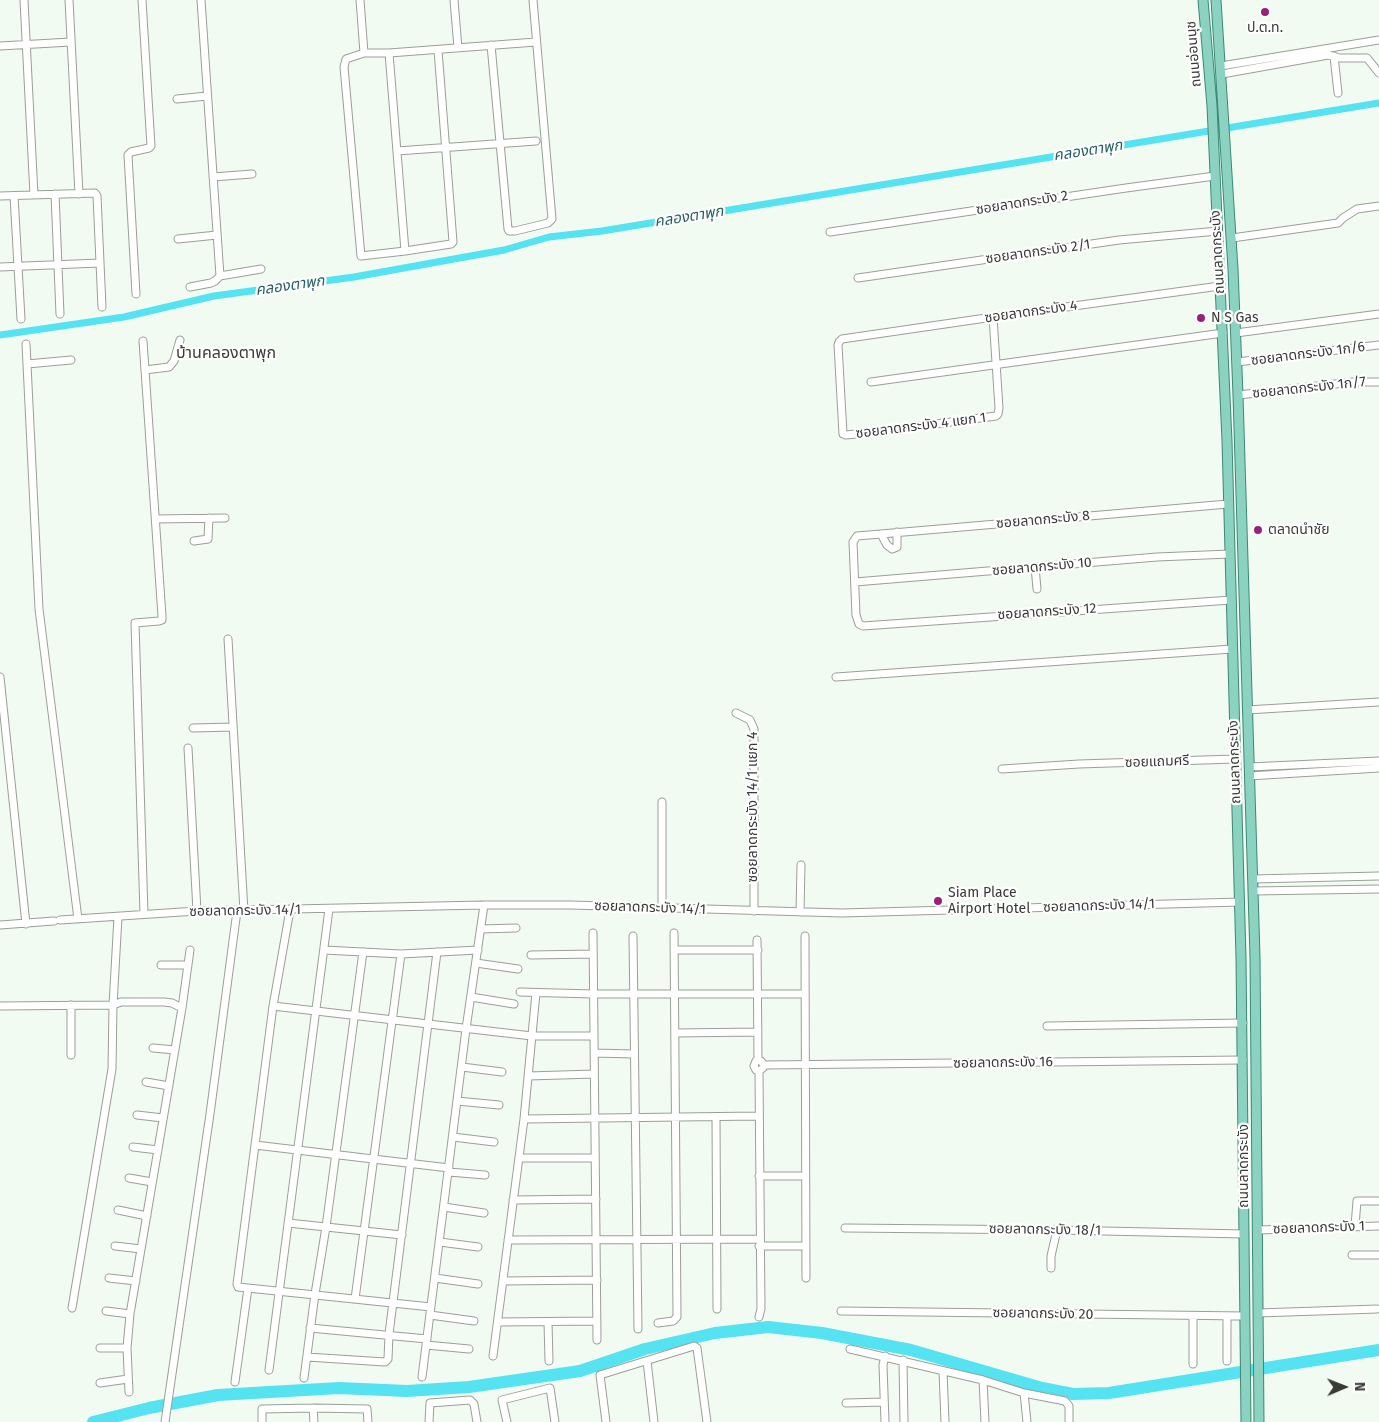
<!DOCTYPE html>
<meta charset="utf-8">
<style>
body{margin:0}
#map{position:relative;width:1379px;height:1422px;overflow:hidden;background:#f2fbf1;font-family:"Fira Sans",sans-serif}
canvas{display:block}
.north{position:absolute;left:1319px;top:1362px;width:50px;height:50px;-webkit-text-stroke:4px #fff;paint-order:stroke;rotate:89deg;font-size:14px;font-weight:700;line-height:20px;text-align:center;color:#373a36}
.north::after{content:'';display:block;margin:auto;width:18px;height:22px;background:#373a36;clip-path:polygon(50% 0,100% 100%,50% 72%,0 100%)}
</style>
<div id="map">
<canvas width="1379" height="1422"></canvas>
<div class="north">N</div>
</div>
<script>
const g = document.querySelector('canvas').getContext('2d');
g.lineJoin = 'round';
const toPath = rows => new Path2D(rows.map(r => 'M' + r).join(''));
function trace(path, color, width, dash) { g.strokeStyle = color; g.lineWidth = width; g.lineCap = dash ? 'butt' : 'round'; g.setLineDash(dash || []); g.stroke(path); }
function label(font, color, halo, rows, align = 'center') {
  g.font = font + ' "Fira Sans","Noto Sans Thai",sans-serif'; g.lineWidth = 4.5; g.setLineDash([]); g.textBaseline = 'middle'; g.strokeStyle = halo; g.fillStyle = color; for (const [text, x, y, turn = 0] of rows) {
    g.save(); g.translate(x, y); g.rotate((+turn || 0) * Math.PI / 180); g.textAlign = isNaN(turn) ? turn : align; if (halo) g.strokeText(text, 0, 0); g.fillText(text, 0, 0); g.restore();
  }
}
trace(toPath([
 [0,335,124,317,214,296,354,277,504,250,549,237,602,231,1379,103]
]), '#55e2f1', 7);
trace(toPath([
 [93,1422,149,1408,218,1395,339,1388,407,1391,469,1387,580,1371,645,1349,715,1333,768,1327,822,1333,911,1350,1042,1388,1073,1394,1109,1393,1379,1350]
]), '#55e2f1', 12);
const minor = toPath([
 [24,0,34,195],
 [69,0,79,194],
 [360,0,364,53],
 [454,0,458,48],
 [491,45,508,229,509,231,515,231,548,223,552,219,533,0],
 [0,46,71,42],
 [438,50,453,242,451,244,405,251,361,256,344,67,346,59,364,53,389,53,536,42],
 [389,53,405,251],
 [1334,56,1338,93],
 [1221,66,1379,40],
 [1222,74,1328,55,1339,58,1367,58,1379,73],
 [177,99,207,96],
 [397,151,536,141],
 [213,177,252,174],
 [55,194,60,314],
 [0,196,95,193,97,196,102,307],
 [14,196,21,319],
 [830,232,1126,188,1215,176],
 [1232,238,1338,223,1343,218,1357,209,1379,206],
 [178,239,217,235],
 [0,267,100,263],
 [220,276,261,269],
 [858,278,1119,240,1218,231],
 [190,287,211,283,215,281,220,276,201,0],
 [136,294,128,155,131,152,149,148,151,146,142,0],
 [993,317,999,408,998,414,996,416,875,432,846,435,843,434,838,345,839,342,842,339,993,317,1220,286],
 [1236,333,1379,314],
 [143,341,162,616,162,620,159,621,135,623,144,914],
 [26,344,39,609,78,919],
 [1237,362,1379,345],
 [27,364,71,360],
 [145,370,169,367,174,361,180,340],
 [871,382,1223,333],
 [1238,395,1353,382,1379,382],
 [1228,504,881,534,857,536,853,542,856,615,859,624,863,626,1231,600],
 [156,519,225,518],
 [881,534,887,545,892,549,897,547,897,532],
 [194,541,208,539,209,518],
 [1035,567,1037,589],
 [855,582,1157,557,1230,554],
 [228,639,244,911],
 [0,677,26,924],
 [836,677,1232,649],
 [1247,710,1379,702],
 [736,713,750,720,754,729,754,911],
 [193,728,233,727],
 [188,748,197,911],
 [1249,767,1379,761],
 [1002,769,1079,764,1235,759],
 [1249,776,1379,768],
 [662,802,662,908],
 [1253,879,1379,876],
 [1253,891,1379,889],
 [290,910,273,1006,237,1284,238,1287,431,1307],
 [800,912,801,865],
 [60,920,197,911,484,905,571,905,842,913,1240,902],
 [0,925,54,921],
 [481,929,516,928],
 [593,933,597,1340],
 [633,936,638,1329],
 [805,936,806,1278],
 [757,940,758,1060,756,1061,754,1066,756,1070,759,1071,763,1068,764,1065,761,1061,758,1060],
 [324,950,401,954,478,950],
 [674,950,758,950],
 [531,955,593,954],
 [476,963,518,969],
 [161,965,188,965],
 [520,992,593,994,805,994],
 [471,997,514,1004],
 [71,1005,71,1055],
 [0,1006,113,1005,118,917],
 [273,1006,532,1036,594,1036],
 [1047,1026,1243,1023],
 [675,1033,758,1032],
 [153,1048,175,1050],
 [594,1053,634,1054],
 [764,1065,1243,1060],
 [462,1067,502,1072],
 [759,1071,761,1309,759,1317],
 [528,1076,594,1074],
 [146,1082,169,1086],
 [457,1101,499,1105],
 [137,1115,163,1118],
 [716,1117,717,1309],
 [524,1119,758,1116],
 [453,1137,494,1142],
 [255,1145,449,1168],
 [133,1147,158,1150],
 [519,1158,595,1158],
 [449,1172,485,1175],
 [759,1176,805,1176],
 [129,1178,152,1182],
 [513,1200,596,1199],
 [444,1207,484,1213],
 [118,1210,147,1216],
 [288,1223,402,1235],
 [1355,1226,1357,1201,1379,1201],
 [845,1228,1057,1230,1244,1234],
 [1258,1230,1379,1226],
 [508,1240,759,1239],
 [440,1242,478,1247],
 [115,1246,141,1249],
 [759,1246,806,1246],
 [1352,1255,1379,1255],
 [1051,1268,1051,1256,1057,1230],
 [109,1278,136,1281],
 [435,1278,478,1284],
 [503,1281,597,1280],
 [355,1299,401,954],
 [72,1308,112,1069,113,1005,121,1002,164,1002,172,1003,182,1008],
 [106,1311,130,1314],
 [841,1311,1245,1316],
 [1258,1313,1377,1309],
 [430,1315,474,1321],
 [498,1322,597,1321],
 [548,1322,549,1361],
 [658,1323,673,1321,677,1317,674,933],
 [310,1328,427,1339],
 [426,1345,469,1349],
 [100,1348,127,1348],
 [850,1349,983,1380,1024,1393,1065,1401,1069,1406,1069,1422],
 [493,1356,524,1119,536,993],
 [885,1356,883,1365,885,1422],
 [307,1357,385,1362,388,1359,389,1334,437,952],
 [903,1360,904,1422],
 [647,1361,654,1422],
 [1227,1361,1227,1316],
 [1193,1364,1193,1316],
 [269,1370,329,909],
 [943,1371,945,1422],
 [422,1377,466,1029,484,905],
 [304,1378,315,1294,326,1227,363,952],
 [983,1380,985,1422],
 [235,1382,248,1288],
 [100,1383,128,1379],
 [129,1392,127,1348,130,1314,182,1008,190,950],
 [1024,1393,1027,1422],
 [846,1403,884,1402],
 [313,1408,314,1422],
 [165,1422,210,1114,237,911],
 [262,1422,262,1409,313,1408,367,1409,368,1422],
 [429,1422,430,1403,470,1400,474,1404,477,1422],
 [507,1422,502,1400,550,1388,555,1422],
 [606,1422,600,1375,694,1346,697,1348,707,1422]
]);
const major = toPath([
 [1203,0,1212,106,1227,441,1241,958,1246,1422],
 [1216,0,1233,269,1238,395,1255,957,1259,1422]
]);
trace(minor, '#99a097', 9);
trace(major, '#3d8974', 11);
trace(minor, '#fff', 7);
trace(major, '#8cd2c0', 9);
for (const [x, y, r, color] of [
 [1265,12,5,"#9a217b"],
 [1201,318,5,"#9a217b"],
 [1258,530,5,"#9a217b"],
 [938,901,5,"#9a217b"]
]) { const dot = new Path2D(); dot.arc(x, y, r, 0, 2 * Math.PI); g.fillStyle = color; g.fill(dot); trace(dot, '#fff', 2); }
label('14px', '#373a36', '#fff', [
 ["ป.ต.ท.",1265,28,"center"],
 ["N S Gas",1211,318],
 ["ตลาดนำชัย",1268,530],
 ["Siam Place",948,893],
 ["Airport Hotel",948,909]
], 'left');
label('14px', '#373a36', '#fff', [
 ["ถนนอ่อนนุช",1194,54,-95],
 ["ซอยลาดกระบัง 2",1022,203,-9],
 ["ซอยลาดกระบัง 2/1",1038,252,-8],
 ["ถนนลาดกระบัง",1218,252,-93],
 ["ซอยลาดกระบัง 4",1031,312,-8],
 ["ซอยลาดกระบัง 1ก/6",1308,354,-7],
 ["ซอยลาดกระบัง 1ก/7",1309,388,-6],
 ["ซอยลาดกระบัง 4 แยก 1",921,426,-7],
 ["ซอยลาดกระบัง 8",1043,520,-5],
 ["ซอยลาดกระบัง 10",1042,567,-5],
 ["ซอยลาดกระบัง 12",1047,612,-4],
 ["ซอยแถมศรี",1157,762,-2],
 ["ถนนลาดกระบัง",1235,762,-92],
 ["ซอยลาดกระบัง 14/1 แยก 4",753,807,-90],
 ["ซอยลาดกระบัง 14/1",1099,906,-2],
 ["ซอยลาดกระบัง 14/1",650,908,2],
 ["ซอยลาดกระบัง 14/1",245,911,-1],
 ["ซอยลาดกระบัง 16",1003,1063,-1],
 ["ถนนลาดกระบัง",1244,1166,-90],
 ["ซอยลาดกระบัง 1",1319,1228,-2],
 ["ซอยลาดกระบัง 18/1",1045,1230,1],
 ["ซอยลาดกระบัง 20",1043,1314,1]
]);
label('italic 15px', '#245e64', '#fff', [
 ["คลองตาพุก",1088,151,-9],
 ["คลองตาพุก",689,217,-9],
 ["คลองตาพุก",290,286,-8]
]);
label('16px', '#373a36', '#fff', [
 ["บ้านคลองตาพุก",226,354]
]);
</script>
